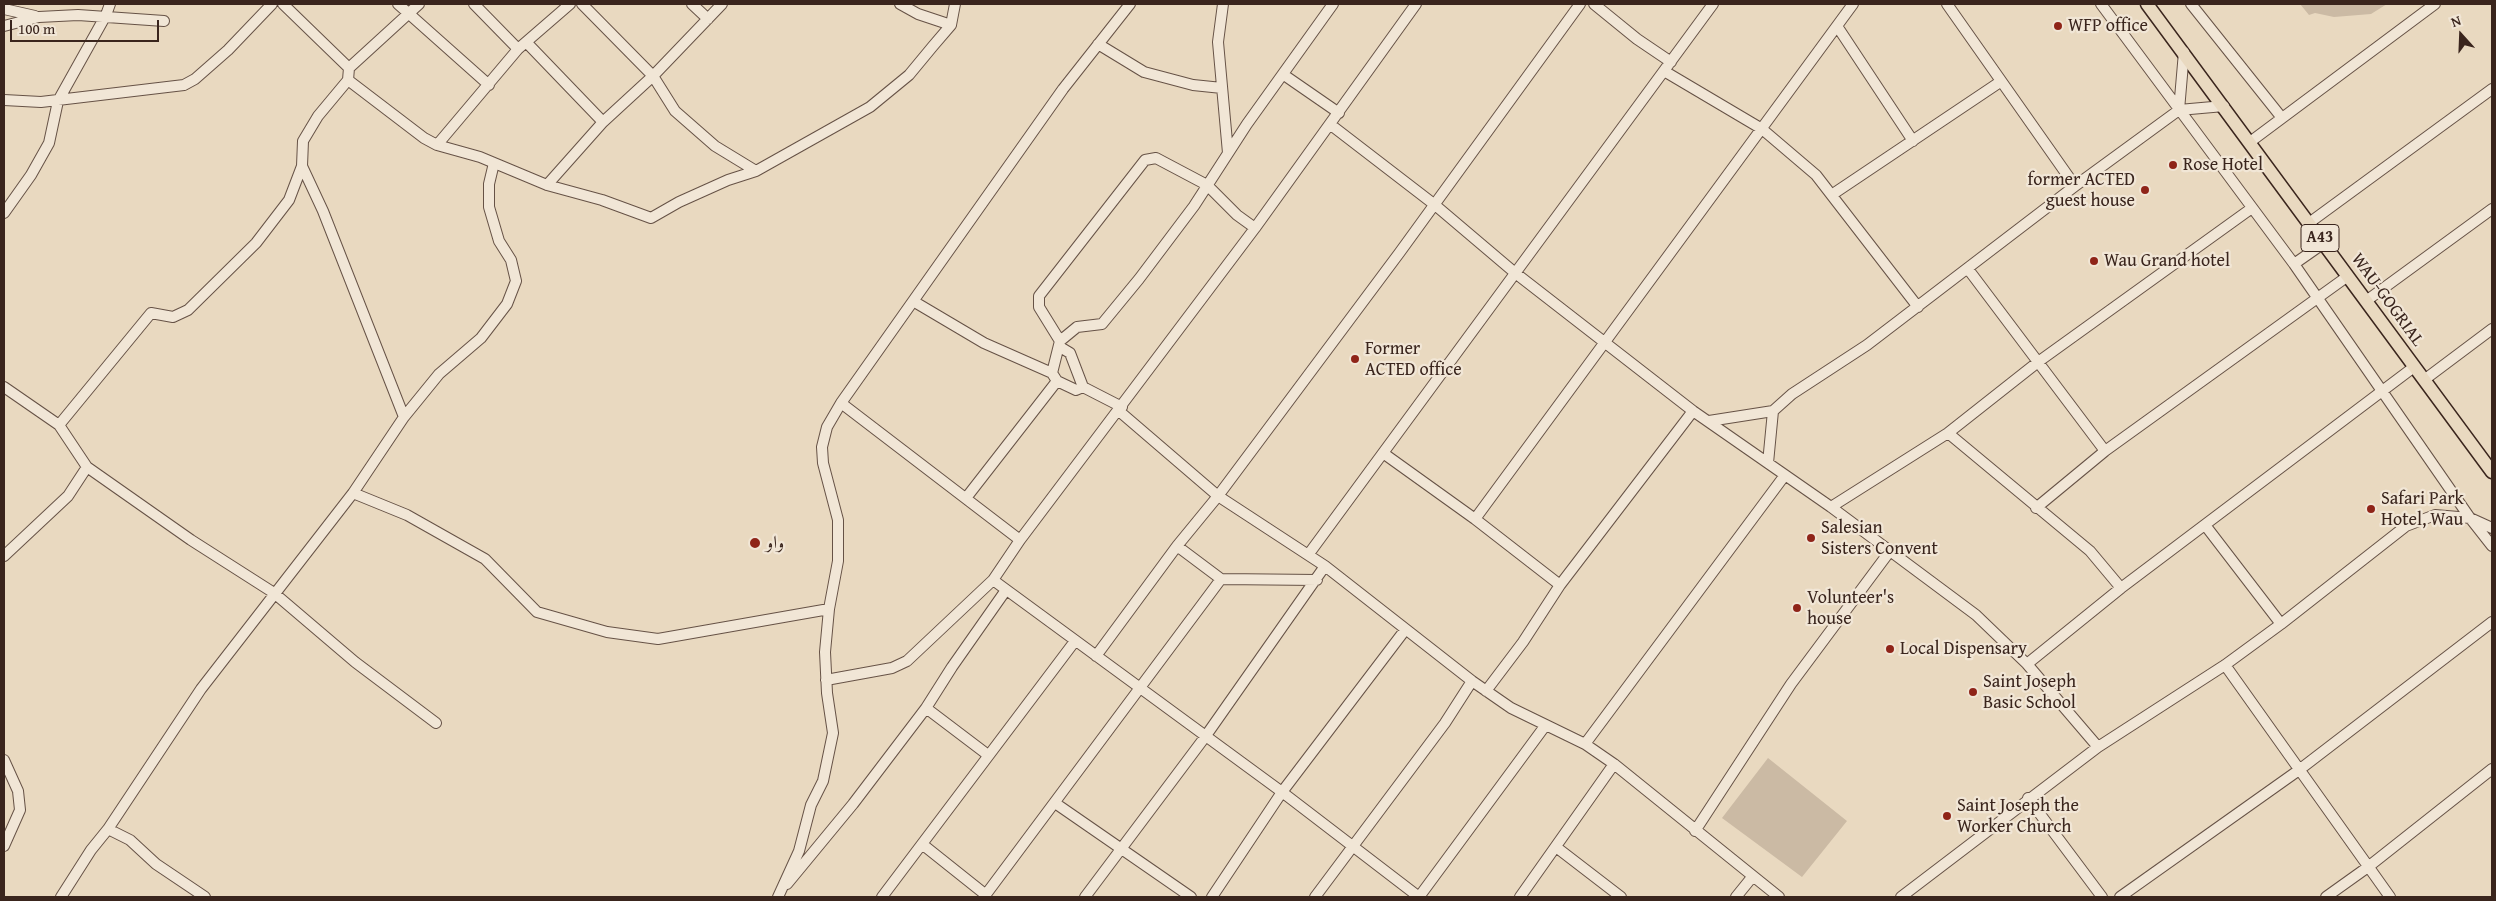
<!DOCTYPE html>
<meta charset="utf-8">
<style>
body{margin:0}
#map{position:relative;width:2496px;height:901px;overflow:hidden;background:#e9d9c0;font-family:"Gentium Book Plus",serif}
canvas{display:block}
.frame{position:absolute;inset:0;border:5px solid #3a251d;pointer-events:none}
.north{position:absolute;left:2436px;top:10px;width:50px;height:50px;-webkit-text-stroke:4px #f1e6d6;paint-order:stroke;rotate:340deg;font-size:14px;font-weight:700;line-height:20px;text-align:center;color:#3a251d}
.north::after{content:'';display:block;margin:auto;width:18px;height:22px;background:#3a251d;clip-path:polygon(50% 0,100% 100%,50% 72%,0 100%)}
.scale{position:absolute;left:10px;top:20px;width:149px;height:22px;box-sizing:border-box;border:2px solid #3a251d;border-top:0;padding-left:6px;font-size:15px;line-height:18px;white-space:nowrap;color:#3a251d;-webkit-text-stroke:4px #f1e6d6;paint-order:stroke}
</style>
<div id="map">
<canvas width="2496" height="901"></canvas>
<div class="frame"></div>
<div class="north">N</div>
<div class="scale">100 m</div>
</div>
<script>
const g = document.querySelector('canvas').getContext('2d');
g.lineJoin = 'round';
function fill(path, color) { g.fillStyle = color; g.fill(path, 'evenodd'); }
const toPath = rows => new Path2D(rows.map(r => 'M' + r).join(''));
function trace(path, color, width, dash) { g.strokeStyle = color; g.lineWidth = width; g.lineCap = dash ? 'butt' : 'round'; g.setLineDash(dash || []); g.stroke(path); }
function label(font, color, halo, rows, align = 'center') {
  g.font = font + ' "Gentium Book Plus",Amiri,serif'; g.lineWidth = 4.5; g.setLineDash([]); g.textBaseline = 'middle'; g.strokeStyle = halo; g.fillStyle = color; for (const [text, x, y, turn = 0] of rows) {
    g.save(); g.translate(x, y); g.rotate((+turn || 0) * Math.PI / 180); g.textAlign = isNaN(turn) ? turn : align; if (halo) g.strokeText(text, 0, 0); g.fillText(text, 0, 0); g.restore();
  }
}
fill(toPath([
 [2300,4,2387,4,2371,14,2334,17,2315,13,2309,15],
 [1768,758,1847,821,1802,877,1722,818]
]), '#cbbaa4');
const minor = toPath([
 [283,4,349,68,348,80,424,138,437,145,480,157,547,185,602,200,651,218,679,202,728,180,756,171,870,107,909,75,933,46,951,25,955,4],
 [398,4,489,85],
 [474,4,518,49],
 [582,4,653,76,675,111,715,146,756,171],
 [692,4,708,19],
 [900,4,918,14,951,25],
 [1223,4,1218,42,1228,153],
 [1594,4,1637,39,1671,62],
 [1947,4,2075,186],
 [2101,4,2294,264,2470,518,2492,546],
 [2191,4,2282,118],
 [4,9,35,16],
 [4,26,39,17,78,15,164,21],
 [1837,26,1913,141],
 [527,43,603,122],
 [1098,44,1144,72,1193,85,1222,88],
 [349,68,419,4],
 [1664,71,1762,129,1816,175,1918,307],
 [1284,75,1339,113],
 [4,100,41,102,184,85,195,79,228,50,272,4],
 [2179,110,2184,52],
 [1331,125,1435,205,1514,272,1693,411,1831,507,1976,615,2027,664,2098,747],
 [2250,142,2435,4],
 [437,145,518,49,570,4],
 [302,166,323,211,404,417],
 [547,185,603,122,653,76,722,4],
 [1833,194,2000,82],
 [4,213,31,175,49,143,58,101,106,15,110,4],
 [2309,223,2492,89],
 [2294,264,2324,243],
 [1968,269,2105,451],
 [913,301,984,343,1052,373,1057,381,1076,390,1083,387],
 [2366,301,2492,209],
 [1060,341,1077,327,1102,324,1139,279,1194,206,1247,124,1333,4],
 [1060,347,1070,353,1083,387,1122,407],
 [1052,373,1060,341,1039,307,1039,296,1145,160,1156,158,1207,185,1237,215,1255,228],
 [2424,380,2492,329],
 [4,387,59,425,87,467],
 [841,403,1020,540],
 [1119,411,1218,496,1325,566,1472,681,1511,708,1585,744,1614,764,1779,897],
 [1709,421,1773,411,1792,394,1867,345,2075,186,2179,110,2224,106],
 [59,425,151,313,173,317,188,310,256,243,289,200,302,166,303,141,318,116,348,80],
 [1948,433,2090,551,2121,588],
 [1383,453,1475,519,1560,585],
 [1768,463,1773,411],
 [353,493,407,515,485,559,537,612,607,632,658,639,829,609],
 [966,498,1057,381],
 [1831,507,1948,433,2038,362,2252,208],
 [2036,508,2105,451,2348,276],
 [1475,519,1853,4],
 [2205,525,2281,624],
 [1308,555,1713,4],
 [4,556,68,496,87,467,191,540,274,593,355,662,436,723],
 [1221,579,1317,580],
 [993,580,1282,792,1419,897],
 [1096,656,1177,546,1218,496,1400,252,1580,4],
 [2027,664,2121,588,2414,367],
 [2225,665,2390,897],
 [826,680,892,668,907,661,993,580,1020,540,1255,228,1416,4],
 [1486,691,1523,642,1560,585,1693,411],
 [1585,744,1785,475],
 [988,755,926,708,952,667,1006,590],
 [4,760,18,791,20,810,4,846],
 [2028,798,2102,897],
 [1055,803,1191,897],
 [108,829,201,689,353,493,404,417,439,374,481,338,507,304,516,281,511,260,499,241,489,207,489,184,494,163],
 [1695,831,1791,684,1890,551],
 [922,844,986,895],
 [1556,847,1621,897],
 [787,884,853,804,926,708],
 [61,897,91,850,108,829,130,840,156,864,205,897],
 [778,897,799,851,811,805,823,781,833,733,827,693,825,652,829,609,838,561,838,520,823,463,822,447,827,427,841,403,1063,89,1130,4],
 [882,897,1075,641],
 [984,897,1221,579,1177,546],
 [1085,897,1205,737,1325,566],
 [1212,897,1282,792,1405,630],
 [1315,897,1445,723,1472,681],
 [1419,897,1545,726],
 [1520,897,1614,764],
 [1736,897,1753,876],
 [1901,897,2098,747,2225,665,2281,624,2406,526,2435,515,2470,518,2492,528],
 [2120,897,2299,770,2492,622],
 [2326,897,2368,867,2492,769]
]);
const major = toPath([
 [2147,4,2492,472]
]);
trace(minor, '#665246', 12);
trace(major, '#3a251d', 15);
trace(minor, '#f1e6d6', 10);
trace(major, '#e9d9c0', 12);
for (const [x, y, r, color] of [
 [2058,26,5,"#8f2418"],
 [2173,165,5,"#8f2418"],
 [2145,190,5,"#8f2418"],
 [2094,261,5,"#8f2418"],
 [1355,359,5,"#8f2418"],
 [2371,509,5,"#8f2418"],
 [1811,538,5,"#8f2418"],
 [755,543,6,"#8f2418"],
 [1797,608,5,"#8f2418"],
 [1890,649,5,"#8f2418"],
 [1973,692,5,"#8f2418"],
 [1947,816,5,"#8f2418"]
]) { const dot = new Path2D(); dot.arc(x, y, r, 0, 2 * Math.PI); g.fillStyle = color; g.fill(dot); trace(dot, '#f1e6d6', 2); }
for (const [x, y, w] of [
 [2320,238,38]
]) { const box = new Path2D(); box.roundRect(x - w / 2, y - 13.5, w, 27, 4); g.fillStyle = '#f1e6d6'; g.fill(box); trace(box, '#3a251d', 1); }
label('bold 16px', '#3a251d', null, [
 ["A43",2320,238]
]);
label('18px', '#3a251d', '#f1e6d6', [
 ["WFP office",2068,26],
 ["Rose Hotel",2183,165],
 ["former ACTED",2135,180,"right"],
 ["guest house",2135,201,"right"],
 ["Wau Grand hotel",2104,261],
 ["Former",1365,349],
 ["ACTED office",1365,370],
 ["Safari Park",2381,499],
 ["Hotel, Wau",2381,520],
 ["Salesian",1821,528],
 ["Sisters Convent",1821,549],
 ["واو",766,543],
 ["Volunteer's",1807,598],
 ["house",1807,619],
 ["Local Dispensary",1900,649],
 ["Saint Joseph",1983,682],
 ["Basic School",1983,703],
 ["Saint Joseph the",1957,806],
 ["Worker Church",1957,827]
], 'left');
label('18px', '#3a251d', '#f1e6d6', [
 ["WAU-GOGRIAL",2387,300,54]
]);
</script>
